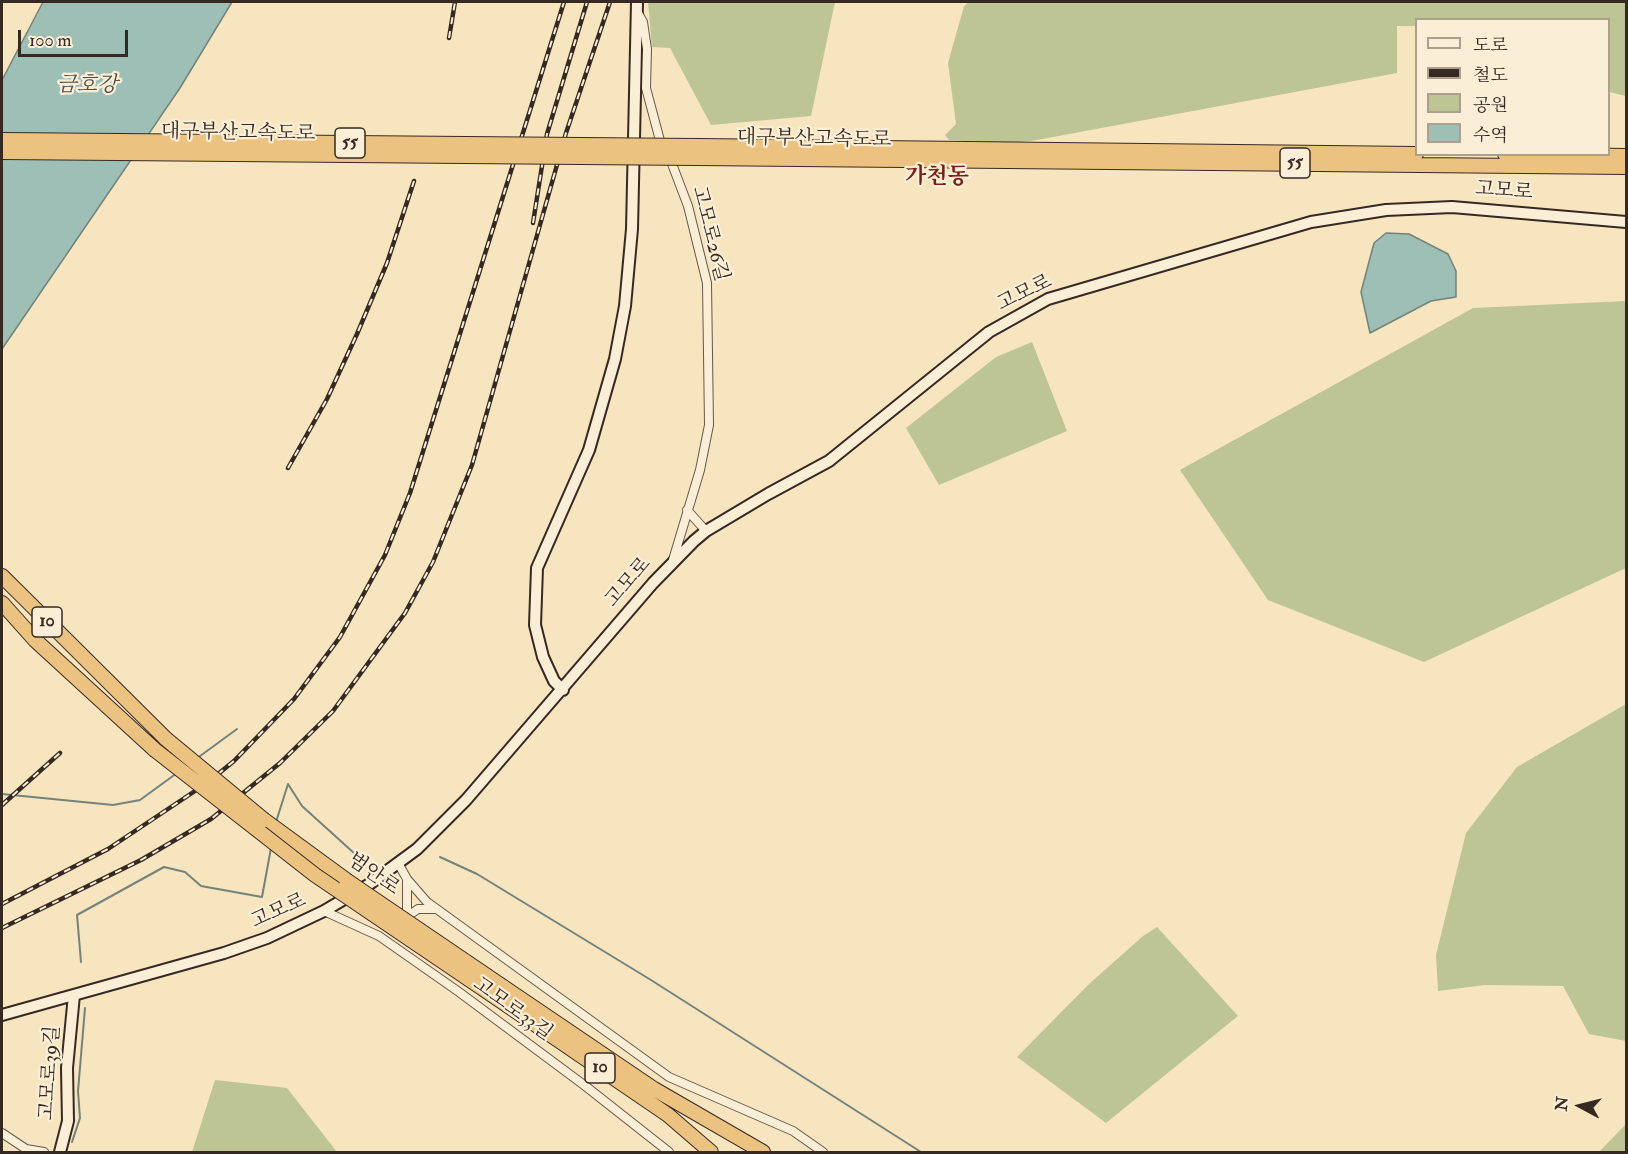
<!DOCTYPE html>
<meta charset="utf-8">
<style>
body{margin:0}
#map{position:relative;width:1628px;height:1154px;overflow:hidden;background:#f7e5c0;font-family:"IM FELL Double Pica","Noto Serif KR",serif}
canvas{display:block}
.frame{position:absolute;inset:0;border:3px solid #362922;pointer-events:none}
.legend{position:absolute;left:1415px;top:18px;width:195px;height:138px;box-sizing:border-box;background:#faeed6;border:2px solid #ac9f8e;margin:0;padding:8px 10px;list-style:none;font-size:18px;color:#362922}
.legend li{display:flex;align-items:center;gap:12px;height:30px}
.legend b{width:30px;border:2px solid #ac9f8e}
.north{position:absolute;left:1550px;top:1076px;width:60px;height:60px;-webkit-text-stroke:4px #faeed6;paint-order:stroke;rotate:277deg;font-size:16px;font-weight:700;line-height:24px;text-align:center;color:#362922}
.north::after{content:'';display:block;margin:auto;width:21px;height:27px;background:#362922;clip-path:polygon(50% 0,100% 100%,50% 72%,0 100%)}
.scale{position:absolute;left:18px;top:30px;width:110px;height:27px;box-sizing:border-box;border:3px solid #362922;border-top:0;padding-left:8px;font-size:18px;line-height:21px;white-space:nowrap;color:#362922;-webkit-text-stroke:4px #faeed6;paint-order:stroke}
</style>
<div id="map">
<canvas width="1628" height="1154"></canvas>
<div class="frame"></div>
<ul class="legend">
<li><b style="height:8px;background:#faeed6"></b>도로</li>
<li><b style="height:8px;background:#362922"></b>철도</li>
<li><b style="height:16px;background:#bcc593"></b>공원</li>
<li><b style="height:16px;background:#9dbfb5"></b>수역</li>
</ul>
<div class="north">N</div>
<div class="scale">100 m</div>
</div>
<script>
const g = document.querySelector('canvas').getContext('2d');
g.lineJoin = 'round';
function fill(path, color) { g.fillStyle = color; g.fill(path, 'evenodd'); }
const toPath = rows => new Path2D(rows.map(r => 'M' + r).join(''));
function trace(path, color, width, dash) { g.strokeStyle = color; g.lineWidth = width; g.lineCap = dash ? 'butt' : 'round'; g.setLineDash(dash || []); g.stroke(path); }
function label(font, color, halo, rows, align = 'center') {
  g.font = font + ' "IM FELL Double Pica","Noto Serif KR",serif'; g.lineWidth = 4.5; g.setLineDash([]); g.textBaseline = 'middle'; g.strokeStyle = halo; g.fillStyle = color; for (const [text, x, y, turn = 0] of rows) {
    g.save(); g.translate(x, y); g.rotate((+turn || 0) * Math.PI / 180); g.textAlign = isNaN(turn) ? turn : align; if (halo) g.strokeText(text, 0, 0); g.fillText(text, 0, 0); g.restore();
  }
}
fill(toPath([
 [648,2,835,2,811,116,711,125,670,48,652,47],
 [969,2,1626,2,1626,96,1609,92,1608,20,1416,20,1416,26,1397,26,1397,73,1037,140,1012,143,949,140,945,135,956,124,948,63,964,6],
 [1626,301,1626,568,1424,662,1268,600,1180,470,1473,308],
 [1032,342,1067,431,939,485,906,428,996,357],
 [1626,704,1626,1041,1589,1034,1563,986,1485,985,1438,991,1436,955,1466,833,1517,767],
 [1157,927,1238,1016,1106,1123,1017,1057,1088,985,1143,936],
 [215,1080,287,1088,337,1152,192,1152],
 [1626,1124,1626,1152,1599,1152]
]), '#bcc593');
const water = toPath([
 [43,2,232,2,180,88,2,349,2,80,43,2],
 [1386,233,1409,234,1448,254,1456,271,1456,297,1431,301,1370,333,1361,292,1374,243,1386,233]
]);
fill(water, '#9dbfb5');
trace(water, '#74837a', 1.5);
trace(toPath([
 [196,759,237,729],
 [288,784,302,806,365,863],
 [2,794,113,805,140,800,177,773],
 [276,822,288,784],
 [440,857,477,874,651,980,921,1152],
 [81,962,77,915,164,867,185,872,201,886,262,897,271,848],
 [72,1142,80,1118,78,1091,85,1008]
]), '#74837a', 2);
const street = toPath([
 [638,13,643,22,647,49,646,88,662,148],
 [669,156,688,206,707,283,709,425,700,470,673,560],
 [687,510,706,531],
 [398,863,407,879,427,902,669,1077,793,1131,823,1152],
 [407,881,407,923],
 [324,911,379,936,459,992,584,1085,669,1152],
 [408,916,418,909,435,909],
 [2,1133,26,1149,44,1152]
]);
const secondary = toPath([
 [563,690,554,681,543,657,535,625,537,568,589,450,615,359,625,306,632,229,637,2],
 [2,1015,224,953,267,938,324,911,368,885,417,849,466,800,653,583,694,541,706,531,768,494,829,461,989,332,1048,299,1311,222,1386,210,1452,207,1626,222],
 [60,1152,68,1121,67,1068,74,995]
]);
const highway = toPath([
 [698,146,1416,154],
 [1505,154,1626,156],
 [696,158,1626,167],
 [2,576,166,739],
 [2,603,35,640,155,750],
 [264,820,346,880],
 [502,986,654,1089,763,1152],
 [495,997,668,1115,711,1152]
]);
trace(street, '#66584a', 10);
trace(secondary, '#362922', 14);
trace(highway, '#362922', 16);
trace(street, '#faeed6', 8);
trace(secondary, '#faeed6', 10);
trace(highway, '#ecc280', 14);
const rail = toPath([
 [449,38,455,2],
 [533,223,547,134,587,2],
 [288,468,327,399,357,334,387,263,414,181],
 [2,805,60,753],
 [2,904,108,849,207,783,234,761,294,699,340,637,385,555,410,493,564,2],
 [2,928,141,860,211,819,280,763,333,711,405,613,433,562,472,465,566,133,610,2]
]);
trace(rail, '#362922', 4.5);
trace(rail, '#faeed6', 2, [7]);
const highwayBridge = toPath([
 [2,140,698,146],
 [2,152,696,158],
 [166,739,264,820],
 [155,750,315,875,495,997],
 [346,880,502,986]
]);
trace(highwayBridge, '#362922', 16, []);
trace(highwayBridge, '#ecc280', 14);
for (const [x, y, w] of [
 [350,143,30],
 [1295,163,30],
 [47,622,30],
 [600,1068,30]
]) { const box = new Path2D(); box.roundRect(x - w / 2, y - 15, w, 30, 4.5); g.fillStyle = '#faeed6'; g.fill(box); trace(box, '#362922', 1.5); }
label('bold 18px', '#362922', null, [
 ["55",350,143],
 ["55",1295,163],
 ["10",47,622],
 ["10",600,1068]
]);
label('20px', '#362922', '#faeed6', [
 ["대구부산고속도로",238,134,1],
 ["대구부산고속도로",814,140,1],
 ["고모로",1504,192,4],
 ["고모로26길",709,234,76],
 ["고모로",1025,294,-26],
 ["고모로",629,583,-49],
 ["범안로",373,875,35],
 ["고모로",279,912,-24],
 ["고모로33길",512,1010,36],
 ["고모로39길",51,1073,-86]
]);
label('italic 21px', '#504e47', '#faeed6', [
 ["금호강",87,86]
]);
label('bold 22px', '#7a1f14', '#faeed6', [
 ["가천동",937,178]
]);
</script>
